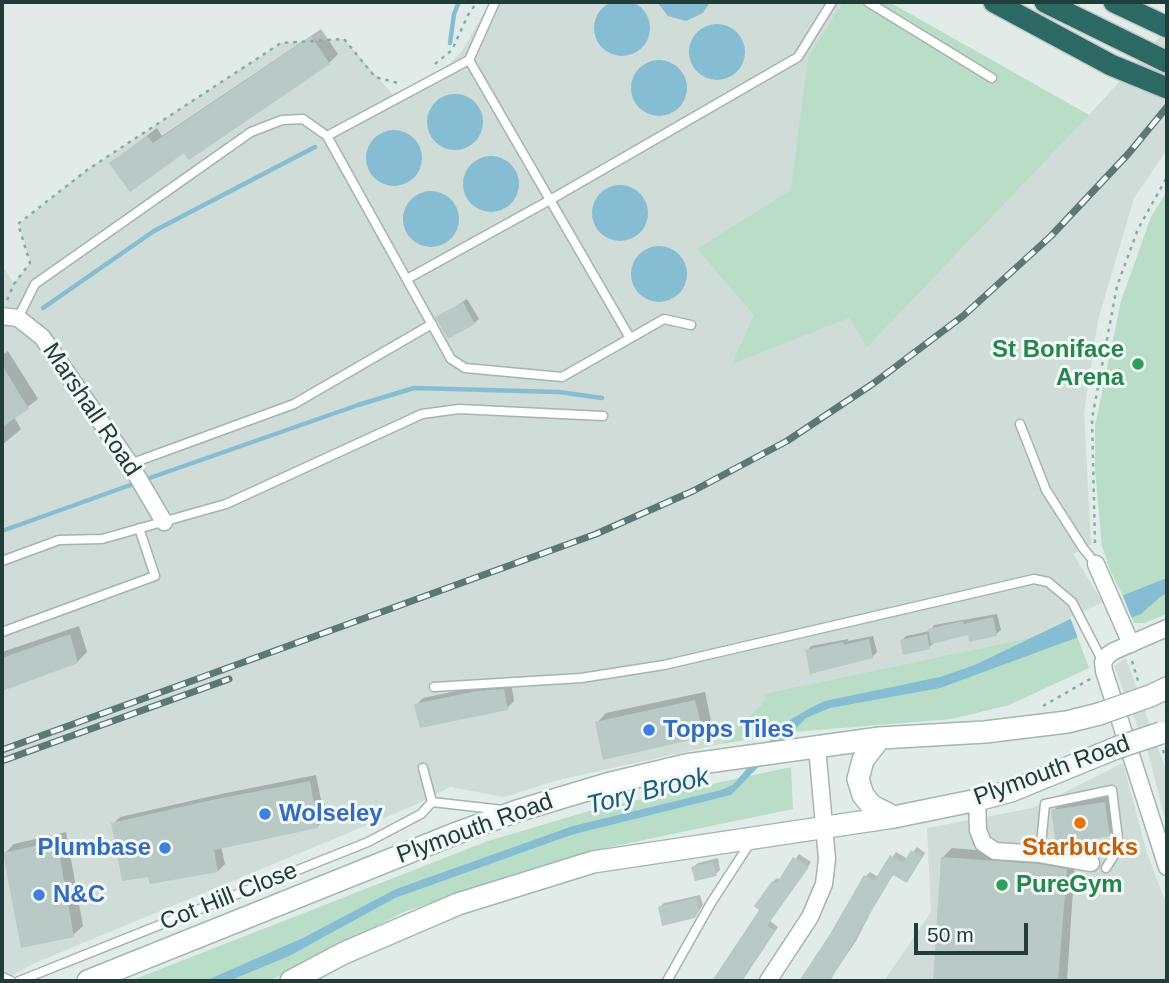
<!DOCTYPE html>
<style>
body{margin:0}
#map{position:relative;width:1169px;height:983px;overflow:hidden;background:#e1ece8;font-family:Arial,sans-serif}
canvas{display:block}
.frame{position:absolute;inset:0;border:4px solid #213d39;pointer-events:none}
.scale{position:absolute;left:914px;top:923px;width:114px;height:32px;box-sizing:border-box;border:4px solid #213d39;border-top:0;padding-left:9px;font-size:21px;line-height:24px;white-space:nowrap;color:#213d39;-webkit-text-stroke:5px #f1f8f6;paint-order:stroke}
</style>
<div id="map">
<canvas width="1169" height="983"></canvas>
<div class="frame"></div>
<div class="scale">50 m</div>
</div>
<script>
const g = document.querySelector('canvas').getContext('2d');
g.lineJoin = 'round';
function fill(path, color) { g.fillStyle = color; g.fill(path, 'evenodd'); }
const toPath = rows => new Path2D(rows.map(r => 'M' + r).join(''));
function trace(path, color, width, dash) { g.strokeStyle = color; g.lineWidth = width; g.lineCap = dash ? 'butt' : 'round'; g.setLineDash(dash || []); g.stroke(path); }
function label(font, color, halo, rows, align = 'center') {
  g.font = font + ' Arial,sans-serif'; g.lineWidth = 6; g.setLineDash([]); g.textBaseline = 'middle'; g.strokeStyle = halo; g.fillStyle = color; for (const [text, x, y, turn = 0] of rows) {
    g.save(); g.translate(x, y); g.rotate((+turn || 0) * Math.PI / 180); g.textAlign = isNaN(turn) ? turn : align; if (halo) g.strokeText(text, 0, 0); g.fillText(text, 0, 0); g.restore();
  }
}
fill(toPath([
 [490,2,889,2,1089,115,1167,29,1167,150,1134,198,1098,320,1084,413,1091,544,1073,554,1103,603,1029,638,763,694,766,700,721,744,558,780,504,797,450,787,413,806,35,963,2,981,2,266,14,283,30,263,19,224,87,170,281,43,344,39,394,96,449,65,462,51],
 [1126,658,1167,773,1167,827,1149,756,1114,666],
 [1123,763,1147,853,1167,906,1167,981,884,981,931,912,927,828,1033,808]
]), '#cfdcd7');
fill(toPath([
 [843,2,889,2,1089,115,867,347,849,318,732,364,754,315,697,249,791,190,808,58],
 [1167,191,1167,614,1144,623,1134,623,1122,594,1110,570,1102,546,1095,470,1095,426,1121,301,1151,217],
 [1071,620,1089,668,1009,705,952,719,793,732,721,744,766,700,763,694,1029,638],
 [791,767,793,809,600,849,406,911,269,981,130,981,488,841,596,809]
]), '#b9ddc7');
fill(toPath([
 '594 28a28 28 0 1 1 56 0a28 28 0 1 1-56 0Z',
 [657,2,710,2,703,13,686,21,668,16],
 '689 52a28 28 0 1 1 56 0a28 28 0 1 1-56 0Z',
 '631 88a28 28 0 1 1 56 0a28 28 0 1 1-56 0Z',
 '427 122a28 28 0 1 1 56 0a28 28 0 1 1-56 0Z',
 '366 158a28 28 0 1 1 56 0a28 28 0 1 1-56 0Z',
 '463 184a28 28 0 1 1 56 0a28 28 0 1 1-56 0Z',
 '592 213a28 28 0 1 1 56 0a28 28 0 1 1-56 0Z',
 '403 219a28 28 0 1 1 56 0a28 28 0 1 1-56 0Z',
 '631 274a28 28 0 1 1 56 0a28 28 0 1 1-56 0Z',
 [1167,578,1167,593,1160,597,1141,614,940,688,830,708,806,718,731,795,571,835,395,898,289,956,229,981,205,981,303,938,396,889,573,826,721,790,733,785,780,729,793,718,812,707,825,701,940,677,975,665,1103,603]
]), '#87bdd2');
fill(toPath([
 [1122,594,1133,621,1079,641,1070,617]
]), '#e1ece8');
fill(toPath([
 [321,29,338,54,329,63,185,151,111,163,157,128,162,136],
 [467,299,479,319,474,323,437,318],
 [8,351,38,399,14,417,21,429,2,445,2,355],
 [997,614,1001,630,996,634,969,633,934,643,929,647,902,641,906,636,930,631,934,625],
 [79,626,87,652,77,662,2,689,2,652],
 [873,636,877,652,872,657,807,651,811,646,848,639,848,641],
 [511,683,514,701,507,708,416,705,423,698,485,685],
 [705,692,712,726,703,735,597,723,606,713],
 [316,775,325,819,318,826,221,846,225,864,218,871,149,875,113,824,120,817,221,794],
 [1111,796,1117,827,1110,834,1053,811,1060,804],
 [66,832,83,926,73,935,5,853,14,844],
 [917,847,925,853,911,876,894,873,873,908,856,941,829,981,801,981,832,935,866,876,870,872,878,877,896,852,908,859],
 [952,848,1049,856,1075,860,1067,981,934,981,942,858],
 [799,854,811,862,770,921,778,927,742,981,714,981,762,909,773,882,777,878,781,880],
 [718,858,720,870,716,874,693,867,698,863],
 [700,895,703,905,694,917,660,907,664,903]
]), '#0003');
trace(toPath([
 [450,43,454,14,459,2],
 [43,308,154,231,315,147],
 [144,480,358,405,414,388,559,392,602,398],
 [2,531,136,483]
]), '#87bdd2', 4.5);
fill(toPath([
 [311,36,330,64,189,160,184,153,130,192,109,163,147,136,153,143],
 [463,302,475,324,448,339,435,317],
 [2,365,29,409,2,427],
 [993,617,997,636,969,642,968,635,931,644,928,629,963,621,964,624],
 [70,634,78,663,2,691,2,658],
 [927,634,930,649,903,655,900,640],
 [869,639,873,658,810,674,805,650,843,642,844,645],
 [504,689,508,710,420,728,414,704,477,691],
 [695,700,704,737,603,760,595,722],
 [310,781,318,828,214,850,218,872,150,884,148,877,122,881,111,823,212,800],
 [1105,802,1110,836,1056,845,1051,810],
 [57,841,74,937,21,948,3,853],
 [911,850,922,857,907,883,893,875,830,981,799,981,830,934,864,875,874,881,890,855,903,863],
 [793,857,809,867,767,926,775,931,741,981,712,981,759,910,754,906,772,881,776,884],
 [941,857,1039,864,1067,869,1058,981,933,981],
 [713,862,717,876,695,881,691,867],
 [696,898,699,911,695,918,662,926,658,907]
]), '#b9c9c5');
const lane = toPath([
 [868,2,992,78],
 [469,60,630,338],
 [327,136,469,60,495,2],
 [407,279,550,200,798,57,832,2],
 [18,318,35,284,251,132,282,120,303,119,327,136,451,359,465,368,562,377,664,319,691,325],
 [1020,424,1046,490,1083,548,1096,564],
 [130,464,294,404,432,324],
 [2,561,59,540,102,539,226,504,422,414,459,409,603,416],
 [2,632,155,576,139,528],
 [434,687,581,678,664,665,1034,579,1048,582,1072,602,1103,662],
 [432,802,503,810],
 [1040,854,1045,804,1112,790,1119,847,1106,868],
 [2,977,11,981],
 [19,981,368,842,421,814,432,802,423,768],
 [667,981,711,903,750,843]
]);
const street = toPath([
 [2,316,18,318,42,337,130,464,164,522],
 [1096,564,1131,644],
 [1167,628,1114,651,1108,655,1103,662,1104,671,1167,867],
 [977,800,978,830,983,843,995,851,1040,854,1091,863],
 [768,981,810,917,824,884,827,859,817,747]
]);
const secondary = toPath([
 [1150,696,1167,688],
 [880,738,863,760,858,779,863,795,872,806,894,817],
 [88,981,457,833,517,811,607,784,686,765,880,738,985,732,1067,722,1099,714],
 [291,981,344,953,458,904,593,862,894,817,977,800,1011,791,1116,748]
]);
const highway = toPath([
 [994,2,1111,65,1167,88],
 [1045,2,1167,62],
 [1114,2,1167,27]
]);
trace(lane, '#a4b4b0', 11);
trace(street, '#a4b4b0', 19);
trace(secondary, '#9fb8b2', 24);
trace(highway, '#c1c9c8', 24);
trace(toPath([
 [435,64,452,50,468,15,477,2],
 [7,300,14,284,30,263,18,224,87,170,281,43,344,39,375,77,398,83],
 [1095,543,1092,419,1117,286,1138,229,1167,177],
 [1132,661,1138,681],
 [1043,706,1092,678],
 [1163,750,1167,763]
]), '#80b0a7', 2.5, [3.5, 5]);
trace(lane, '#fff', 8);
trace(street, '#fff', 16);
trace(secondary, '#fff', 21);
trace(highway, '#2c6964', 21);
const rail = toPath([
 [2,750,596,534,693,491,787,441,874,383,963,316,1051,236,1129,153,1167,107],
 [2,761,229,679]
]);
trace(rail, '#5b7874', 7);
trace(rail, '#f1f8f6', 4.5, [13]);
const secondaryBridge = toPath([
 [1099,714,1150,696],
 [1116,748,1161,733]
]);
trace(secondaryBridge, '#9fb8b2', 24, []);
trace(secondaryBridge, '#fff', 21);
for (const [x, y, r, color] of [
 [1138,364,7,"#2e9e5b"],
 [649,730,7,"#3f7fe0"],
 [265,814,7,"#3f7fe0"],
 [1080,823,7,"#e8710a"],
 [165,848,7,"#3f7fe0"],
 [1002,885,7,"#2e9e5b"],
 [39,895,7,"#3f7fe0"]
]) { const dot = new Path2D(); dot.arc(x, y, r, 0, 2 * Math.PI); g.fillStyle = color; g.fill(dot); trace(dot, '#f1f8f6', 2.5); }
label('bold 24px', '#27864d', '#f1f8f6', [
 ["St Boniface",1124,350],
 ["Arena",1124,378],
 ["PureGym",1016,885,"left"]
], 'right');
label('24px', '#213d39', '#f1f8f6', [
 ["Marshall Road",91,410,56],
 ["Plymouth Road",1052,771,-20],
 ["Plymouth Road",475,829,-20],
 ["Cot Hill Close",229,897,-22]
]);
label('bold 24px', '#366cbe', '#f1f8f6', [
 ["Topps Tiles",663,730],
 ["Wolseley",279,814],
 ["Plumbase",151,848,"right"],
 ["N&C",53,895]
], 'left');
label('bold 24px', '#c56008', '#f1f8f6', [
 ["Starbucks",1080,848]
]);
label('italic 26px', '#1a5e79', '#f1f8f6', [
 ["Tory Brook",648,792,-14]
]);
</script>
